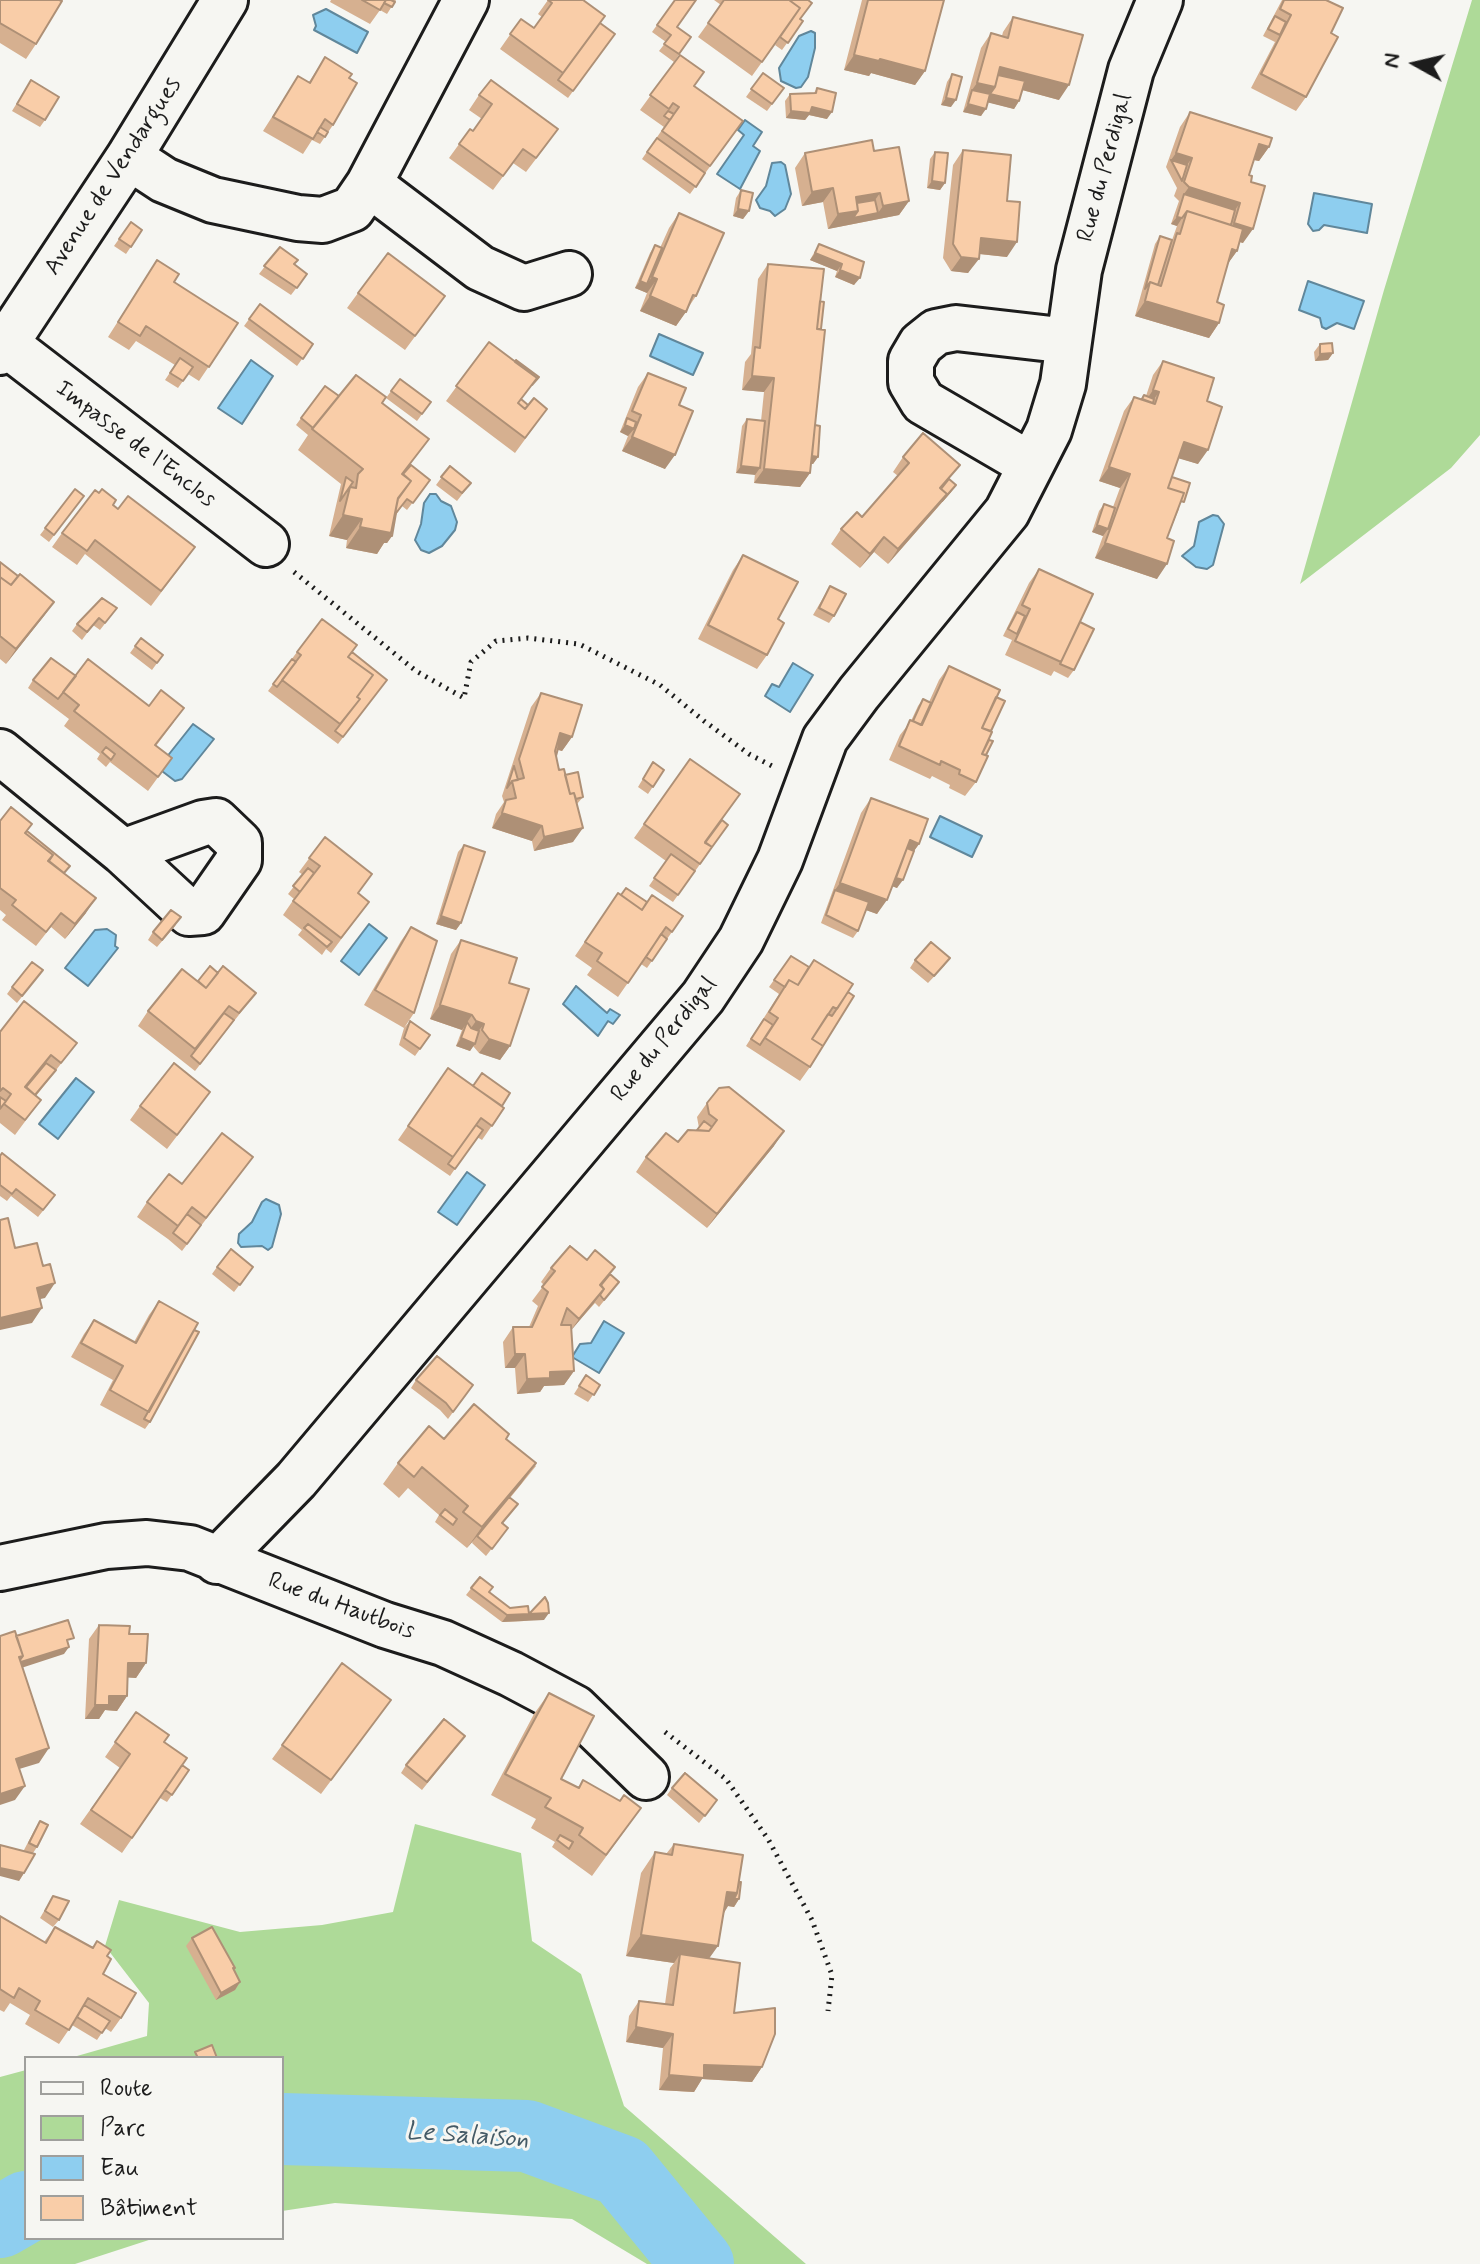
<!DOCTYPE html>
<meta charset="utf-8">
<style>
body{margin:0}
#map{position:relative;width:1480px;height:2264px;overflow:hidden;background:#f6f6f2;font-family:Mynerve,sans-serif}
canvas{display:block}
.legend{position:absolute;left:24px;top:2056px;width:260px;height:184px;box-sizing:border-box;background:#f6f6f2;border:2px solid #9f9f9c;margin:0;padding:10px 14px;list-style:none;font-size:24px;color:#1c1c1c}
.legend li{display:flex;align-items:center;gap:16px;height:40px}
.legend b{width:40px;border:2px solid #9f9f9c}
.north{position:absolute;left:1376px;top:24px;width:80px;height:80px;-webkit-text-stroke:6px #f6f6f2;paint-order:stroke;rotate:278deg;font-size:22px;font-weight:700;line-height:32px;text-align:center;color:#1c1c1c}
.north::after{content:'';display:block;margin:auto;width:28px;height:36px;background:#1c1c1c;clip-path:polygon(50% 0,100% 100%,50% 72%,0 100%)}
</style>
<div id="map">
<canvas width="1480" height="2264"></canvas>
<ul class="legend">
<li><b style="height:10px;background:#f6f6f2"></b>Route</li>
<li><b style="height:22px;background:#aeda98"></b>Parc</li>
<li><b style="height:22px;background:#8eceef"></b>Eau</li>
<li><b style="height:22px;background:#f9cda8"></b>Bâtiment</li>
</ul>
<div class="north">N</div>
</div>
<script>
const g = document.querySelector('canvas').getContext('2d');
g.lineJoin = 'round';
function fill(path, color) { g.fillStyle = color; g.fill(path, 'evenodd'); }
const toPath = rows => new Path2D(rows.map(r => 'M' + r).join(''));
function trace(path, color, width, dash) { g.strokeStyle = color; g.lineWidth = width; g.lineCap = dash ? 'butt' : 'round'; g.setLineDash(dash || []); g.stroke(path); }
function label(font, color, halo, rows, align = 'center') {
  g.font = font + ' Mynerve,sans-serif'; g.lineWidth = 6; g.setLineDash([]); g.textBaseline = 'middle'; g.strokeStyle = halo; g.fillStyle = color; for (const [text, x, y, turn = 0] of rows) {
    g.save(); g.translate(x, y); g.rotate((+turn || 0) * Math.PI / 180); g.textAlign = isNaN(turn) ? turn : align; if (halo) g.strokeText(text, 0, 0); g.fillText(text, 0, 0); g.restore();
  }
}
fill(toPath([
 [1472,0,1480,0,1480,435,1451,468,1300,584,1384,290],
 [415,1824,521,1853,532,1941,581,1974,624,2106,806,2264,647,2264,572,2219,335,2203,282,2211,282,2058,70,2058,147,2036,149,2003,105,1946,119,1900,240,1932,322,1925,393,1912],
 [26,2070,26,2238,155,2238,75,2264,0,2264,0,2077]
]), '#aeda98');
const water = toPath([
 [326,9,368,32,357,53,314,30,316,26,313,15,326,9],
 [811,31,815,33,815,48,808,77,801,87,796,88,781,81,779,68,799,36,811,31],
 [745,120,762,132,753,146,760,151,740,189,717,174,744,135,738,130,745,120],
 [781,162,785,165,791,194,785,209,775,216,770,211,760,208,756,200,766,186,772,163,781,162],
 [1314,193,1372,204,1367,233,1324,225,1319,230,1313,231,1308,224,1314,193],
 [1308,281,1364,301,1354,329,1337,323,1326,329,1322,327,1320,318,1299,310,1308,281],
 [659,334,703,353,693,375,650,356,659,334],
 [251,360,273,376,242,424,218,408,251,360],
 [430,494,436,494,441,501,451,506,457,522,455,530,442,546,429,553,421,550,415,540,421,524,424,503,430,494],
 [1213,515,1218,516,1224,524,1213,565,1207,569,1196,567,1182,556,1194,546,1199,522,1213,515],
 [793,663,813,675,790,712,765,696,772,684,779,687,793,663],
 [193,724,214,739,182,779,175,781,158,768,193,724],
 [940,816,982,836,972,857,930,837,940,816],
 [369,924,387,938,359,975,341,961,369,924],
 [107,929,116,935,115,946,118,948,88,986,65,968,95,930,107,929],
 [576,986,607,1013,610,1009,620,1015,613,1024,608,1021,598,1036,563,1004,576,986],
 [76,1078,94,1092,58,1139,39,1124,76,1078],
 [467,1172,485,1185,457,1225,438,1212,467,1172],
 [266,1199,279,1205,281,1214,272,1247,268,1250,262,1246,241,1247,238,1243,239,1234,252,1222,262,1202,266,1199],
 [604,1321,624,1333,599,1373,572,1357,580,1344,591,1343,604,1321]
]);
fill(water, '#8eceef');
trace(water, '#60879b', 2);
trace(toPath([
 [282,2129,527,2136,622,2171,698,2264],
 [0,2222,26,2207]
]), '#8eceef', 72);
const minor = toPath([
 [129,157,164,180,213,200,298,218,323,220,352,209,369,184,480,268,524,288,569,274],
 [369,184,466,0],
 [6,344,266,544],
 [0,352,129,157,225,0],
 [1031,465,923,402,911,382,911,361,921,344,936,332,956,328,1069,341],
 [0,752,123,852,189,913,203,912,239,860,239,843,216,821,203,823,123,852],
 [217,1561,296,1480,703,997,741,940,780,860,825,739,859,693,1007,512,1049,430,1063,384,1079,270,1131,70,1160,0],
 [0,1568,106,1546,147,1543,190,1548,385,1625,443,1643,511,1674,575,1708,646,1777]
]);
trace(minor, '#1c1c1c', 50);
trace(toPath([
 [294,572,416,671,464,698,471,662,496,641,528,638,579,644,660,685,704,721,749,754,772,766],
 [665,1732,726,1779,768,1839,812,1920,832,1975,828,2011]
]), '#1c1c1c', 5, [2, 6]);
trace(minor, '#f6f6f2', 44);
fill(toPath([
 [0,0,36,44,26,59,0,43],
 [331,0,396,0,387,14,380,10,370,24,330,2],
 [548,0,600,23,615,34,568,98,500,49,521,19,534,28,542,17,538,14],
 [675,0,677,27,691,37,674,62,659,51,666,42,652,32],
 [714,0,808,0,800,19,803,21,782,50,775,45,790,23,752,76,698,37,721,5],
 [862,0,944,0,925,71,915,85,871,73,869,76,844,70],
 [1282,0,1326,0,1331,33,1306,97,1296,111,1251,88,1275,42,1263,36],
 [1013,17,1059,100,1022,90,1019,101,1014,109,988,102,981,116,963,112,981,48,991,33,1002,36,1003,32],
 [680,55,694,86,733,135,690,194,642,159,664,127,640,110],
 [325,57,349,78,333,125,320,144,312,140,303,154,263,131,298,76,309,82],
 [763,73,784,88,767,111,746,97],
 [952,74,951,107,941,105,947,82],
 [31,80,45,120,40,127,12,111],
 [817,88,827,119,809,115,805,120,786,118,785,101,790,94,814,93],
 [479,95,548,143,526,172,513,163,493,190,449,158,470,129,473,131,482,119,469,110],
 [1190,112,1236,126,1269,147,1259,161,1254,160,1249,175,1251,182,1243,243,1239,242,1237,251,1228,263,1217,302,1219,323,1209,338,1135,316,1155,244,1160,236,1172,240,1177,226,1171,224,1179,201,1174,196,1177,188,1166,167,1180,127],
 [963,150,1007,201,1007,257,979,254,968,273,951,271,943,258,953,165],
 [874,151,909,201,899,215,828,229,823,202,802,206,795,168,805,153],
 [935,152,945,183,940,190,927,188,930,159],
 [741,190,749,211,743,219,733,216,736,198],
 [679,213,696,296,676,326,640,311,647,293,635,288,650,253,655,245,660,248,669,228],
 [131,222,142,230,126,254,114,246],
 [819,244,864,262,854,285,835,277,837,271,810,260],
 [280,247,294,264,307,274,291,295,259,274],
 [157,260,174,282,238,323,199,381,188,374,178,388,165,380,175,365,136,341,129,350,108,337],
 [768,264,820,301,821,329,815,425,818,457,813,464,811,464,810,473,800,487,754,483,755,474,736,473,742,426,747,419,761,421,764,392,742,390,745,362,751,354,758,279],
 [358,293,445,296,405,350,347,308],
 [260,304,313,344,297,366,244,326],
 [489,342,522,400,537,423,515,453,446,401],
 [1320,344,1333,353,1328,360,1315,361,1314,352],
 [1163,361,1207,401,1198,464,1179,458,1172,477,1179,509,1167,538,1157,579,1095,558,1103,536,1092,532,1099,511,1104,504,1113,507,1120,488,1099,481,1124,411,1134,397,1141,399,1144,395,1146,396,1153,375],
 [648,373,679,405,665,469,622,451,628,436,620,432,638,387],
 [400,379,431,402,417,421,386,398],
 [325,386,339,396,382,403,411,465,430,480,407,510,402,506,396,515,392,536,387,543,384,543,377,554,346,548,347,540,329,536,341,484,298,450,308,435,296,425],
 [903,457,950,480,951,492,888,564,874,552,860,568,831,544,841,529,862,517,898,476,893,472],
 [450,466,471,483,457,501,436,485],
 [75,489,84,496,49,542,40,535],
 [113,505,185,561,151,606,85,554,77,565,52,547,62,533],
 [743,555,778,619,767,655,757,669,698,639,733,570],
 [0,562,54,602,6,664,0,659],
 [1039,569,1080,622,1074,670,1068,678,1054,671,1051,676,1005,655,1012,640,1003,636,1029,583],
 [830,586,834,616,829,623,813,615],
 [117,608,100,630,93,625,82,640,72,631,77,624],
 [141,638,163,655,152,670,130,653],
 [297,652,352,652,387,680,338,744,268,691],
 [949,666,996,697,989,740,976,782,965,796,949,788,950,785,932,776,930,779,889,760,900,735,911,721,918,706,923,699,929,702,939,680],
 [76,676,149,706,174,722,156,746,172,758,148,791,110,762,106,767,97,759,100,754,64,726,69,719,28,688,33,680],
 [541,693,572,737,562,751,558,750,556,756,559,770,565,775,583,797,577,804,573,842,534,851,532,841,492,828,496,814,504,802,502,796,531,707],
 [690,759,722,820,728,825,673,902,649,886,666,861,634,838],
 [653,762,664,770,648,794,638,787],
 [871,798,919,844,914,851,897,888,892,886,877,914,866,910,858,931,853,938,821,923,861,813],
 [0,821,27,831,65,874,86,913,65,939,51,927,36,946,2,920,6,915,0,910],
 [325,837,358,893,369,902,331,953,326,949,322,955,298,935,302,930,283,915,294,899,288,894,303,875,299,872],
 [464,845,461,923,456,930,436,924,458,852],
 [618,893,683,916,647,968,641,964,618,997,587,975,592,968,575,956],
 [176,925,157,947,148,940,153,932],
 [411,927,414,1013,404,1028,364,1005,401,941],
 [461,940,509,983,510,1046,500,1060,479,1053,473,1046,470,1051,456,1046,462,1030,430,1019,451,954],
 [791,956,848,992,810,1067,800,1081,746,1046,779,994,769,987],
 [915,960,945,965,928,983,910,968],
 [43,970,17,1003,7,994,12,987],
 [218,973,256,993,195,1071,138,1026,148,1011,198,981],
 [410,1021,430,1035,415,1056,399,1045,404,1028],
 [0,1032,77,1043,36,1096,41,1100,15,1135,0,1123],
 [448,1068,504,1108,482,1140,477,1137,450,1176,398,1140],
 [707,1103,774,1146,707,1228,636,1172,646,1157,678,1142,697,1130,699,1128,697,1117],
 [140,1106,200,1106,167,1149,130,1120],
 [0,1156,50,1202,38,1217,11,1196,7,1201,0,1196],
 [253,1157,182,1251,168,1239,137,1217,147,1202,182,1184],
 [587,1260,615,1267,610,1274,619,1282,599,1307,595,1303,571,1330,574,1371,564,1385,544,1386,540,1392,517,1394,515,1368,505,1368,503,1342,513,1327,529,1327,538,1306,532,1301,544,1285,541,1282,551,1268],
 [217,1267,253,1267,234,1292,212,1274],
 [159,1301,150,1422,145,1429,100,1405,113,1380,71,1357,84,1334,94,1320,134,1342,149,1315],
 [586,1375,600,1385,588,1402,574,1394],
 [416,1380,473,1385,448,1419,440,1410,411,1388],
 [444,1439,506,1439,536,1466,510,1498,513,1511,503,1523,508,1528,486,1556,472,1543,473,1541,467,1548,435,1522,439,1515,408,1488,399,1498,383,1484,398,1463],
 [480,1577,489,1593,524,1621,502,1622,466,1595],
 [99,1625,129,1634,146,1663,136,1678,128,1677,127,1696,117,1711,105,1710,99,1719,85,1719,89,1639],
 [342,1663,391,1700,321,1794,272,1759],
 [549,1693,561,1779,578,1788,583,1780,626,1829,592,1876,552,1847,555,1842,531,1828,536,1819,491,1795,534,1714],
 [136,1712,164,1742,182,1765,189,1770,167,1802,160,1798,122,1853,80,1824,120,1768,105,1757],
 [460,1743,422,1790,401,1773,406,1765],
 [672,1788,717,1800,699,1823,667,1795],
 [40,1821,37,1847,33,1853,24,1873,19,1881,24,1850,35,1829],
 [674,1844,739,1882,739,1899,734,1907,728,1906,724,1913,709,1958,734,2013,762,2067,752,2082,702,2079,694,2092,659,2090,663,2048,626,2042,629,2016,639,2001,665,2004,670,1968,674,1963,626,1956,641,1873,655,1852,666,1854],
 [53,1896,59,1920,53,1927,40,1918],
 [0,1916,44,1942,55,1927,92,1948,97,1941,107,1956,103,1974,121,2018,111,2032,105,2028,97,2040,72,2025,59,2044,25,2024,30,2015,10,2003,4,2012,0,2010],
 [192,1938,235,1968,234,1970,240,1982,235,1990,216,2000,186,1946]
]), '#d6b090');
fill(toPath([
 [854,55,880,59,925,71,915,85,871,73,869,76,844,70],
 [1000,67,1069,85,1059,100,993,82],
 [977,83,995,87,1019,101,1014,109,970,98,972,90],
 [946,98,956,100,951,107,941,105],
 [968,104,986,109,981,116,963,112],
 [812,107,832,112,827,119,809,115,805,120,786,118,791,111],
 [1259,144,1269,147,1259,161,1249,159],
 [1176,153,1192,158,1182,172,1171,160],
 [932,181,945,183,940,190,927,188],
 [1189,187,1240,203,1230,217,1184,194],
 [833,188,823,202,802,206,812,192],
 [880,193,870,207,852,211,856,197],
 [909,201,899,215,828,229,838,214,858,211,878,213,883,206],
 [738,209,749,211,743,219,733,216],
 [1177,217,1182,218,1177,226,1171,224],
 [1234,223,1253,229,1243,243,1225,237],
 [981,238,1017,242,1007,257,971,253],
 [1232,249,1237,251,1227,265],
 [815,253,842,264,837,271,810,260],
 [961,257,979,259,968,273,951,271],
 [840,270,860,278,854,285,835,277],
 [652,277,657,279,647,293,635,288,640,281,647,284],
 [650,296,686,312,676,326,640,311],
 [1145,301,1219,323,1209,338,1135,316],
 [1333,353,1328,360,1315,361,1320,354],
 [752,376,774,378,764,392,742,390],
 [1153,390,1159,392,1149,406,1143,405],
 [625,425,634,429,628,436,620,432],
 [632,437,675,455,665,469,622,451],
 [1184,442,1208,450,1198,464,1174,457],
 [808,456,818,457,813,464,803,463],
 [741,466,760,468,755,475,736,473],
 [1109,467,1130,474,1120,488,1099,481],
 [764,469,810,473,800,487,754,483],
 [956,485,951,492,888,564,898,549],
 [343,515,362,519,347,540,329,536],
 [1097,525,1108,529,1103,536,1092,532],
 [360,527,391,533,392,536,387,543,384,543,377,554,346,548],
 [884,537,874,552,860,568,870,554],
 [1105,543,1167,564,1157,579,1095,558],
 [54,602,44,616,6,664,16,649],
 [560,733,572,737,562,751,553,748],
 [502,813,542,826,532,841,492,828],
 [583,828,573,842,534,851,544,837],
 [910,840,919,844,909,858,905,848],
 [894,877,903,880,897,888,889,885],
 [840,883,887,900,877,914,832,898,835,890],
 [96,898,86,913,65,939,75,924],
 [441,916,461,923,456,930,436,924],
 [440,1005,472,1015,462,1030,430,1019],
 [476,1021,484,1024,473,1038,466,1035],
 [461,1038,475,1044,470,1051,456,1046],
 [489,1039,510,1046,500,1060,479,1053],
 [784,1131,774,1146,707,1228,717,1214],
 [55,1283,45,1298,27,1302,37,1288],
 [604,1289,594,1303,569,1333,579,1319],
 [42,1308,32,1323,0,1330,0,1318],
 [515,1354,525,1354,515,1368,505,1368],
 [574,1371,564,1385,544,1386,540,1392,517,1394,527,1379,550,1372],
 [536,1463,521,1484,467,1548,482,1527],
 [549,1613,544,1620,524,1621,529,1614],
 [529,1614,524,1621,502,1622,507,1615],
 [69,1647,64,1654,9,1672,19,1657],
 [128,1663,146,1663,136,1678,118,1677],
 [109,1696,127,1696,117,1711,105,1710,99,1719,85,1719,95,1705],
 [49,1748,39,1763,6,1773,16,1759],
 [25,1786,15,1800,0,1805,0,1794],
 [0,1868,24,1873,19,1881,0,1876],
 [727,1892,737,1893,739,1899,734,1907,728,1906,723,1914],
 [641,1935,718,1946,703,1967,680,1954,674,1963,626,1956],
 [240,1982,235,1990,216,2000,221,1993],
 [636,2027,673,2034,663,2048,626,2042],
 [704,2065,762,2067,752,2082,702,2079,694,2092,659,2090,669,2075]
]), '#ae9076');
const building = toPath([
 [0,0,59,0,62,1,36,44,0,23,0,0],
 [362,0,386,0,380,10,362,0],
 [386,0,391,0,395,2,392,7,384,3,386,0],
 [548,0,583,0,605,16,563,73,510,34,521,19,534,28,552,3,548,0],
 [675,0,696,0,677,27,691,37,679,54,664,44,671,35,657,25,675,0],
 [724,0,789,0,800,8,762,62,708,23,724,0],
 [789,0,808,0,812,3,800,19,803,21,788,43,780,37,800,8,789,0],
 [868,0,944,0,925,71,880,59,879,61,854,55,868,0],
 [1284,0,1326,0,1343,8,1331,33,1338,37,1306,97,1261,74,1291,15,1280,9,1284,0],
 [1275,16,1286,22,1280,35,1268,29,1275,16],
 [1013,17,1083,35,1069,85,1000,67,995,87,977,83,991,33,1008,38,1013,17],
 [600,23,615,34,573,91,558,80,600,23],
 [680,55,704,72,694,86,743,121,710,166,662,131,679,107,673,103,669,109,650,95,680,55],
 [325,57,352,74,349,78,357,83,333,125,325,119,313,139,273,117,298,76,310,83,325,57],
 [763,73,784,88,772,104,751,89,763,73],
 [952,74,962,77,956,100,946,98,952,74],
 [998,75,1025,81,1019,101,990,94,995,87,998,75],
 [31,80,59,97,45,120,17,104,31,80],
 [491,80,558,129,536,158,523,149,503,176,459,144,470,129,473,131,492,104,479,95,491,80],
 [817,88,836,93,832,112,812,107,810,113,791,111,790,94,816,93,817,88],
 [972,90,990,94,986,109,968,104,972,90],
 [668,111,674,114,670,120,664,116,668,111],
 [1190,112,1272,138,1269,147,1259,144,1249,175,1252,176,1251,182,1265,186,1253,229,1234,223,1240,203,1189,187,1184,182,1192,158,1176,153,1190,112],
 [320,127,328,132,325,137,317,132,320,127],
 [657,138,705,173,696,187,647,152,657,138],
 [872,140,874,151,899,147,909,201,883,206,880,193,856,197,858,211,838,214,833,188,812,192,805,153,872,140],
 [963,150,1011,155,1007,201,1020,202,1017,242,981,238,979,259,961,257,953,244,963,150],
 [935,152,948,153,945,183,932,181,935,152],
 [1171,160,1187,165,1182,181,1171,160],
 [741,190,753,193,749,211,738,209,741,190],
 [1184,194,1235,210,1231,225,1187,211,1182,218,1177,217,1184,194],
 [875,200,878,213,853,218,858,211,857,203,875,200],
 [1187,211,1243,229,1237,251,1232,249,1217,302,1224,305,1219,323,1145,301,1150,282,1161,286,1177,233,1180,234,1187,211],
 [679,213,724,233,696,296,693,295,686,312,650,296,657,279,652,277,679,213],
 [131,222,142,230,131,247,119,239,131,222],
 [1160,236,1172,240,1158,285,1150,282,1145,289,1160,236],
 [819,244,864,262,860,278,840,270,842,264,815,253,819,244],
 [655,245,662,248,647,284,640,281,655,245],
 [280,247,298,260,294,264,307,274,297,288,264,266,280,247],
 [388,253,445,296,415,336,358,293,388,253],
 [157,260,179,274,174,282,238,323,209,367,146,326,140,336,118,322,157,260],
 [768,264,824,269,817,329,825,330,810,473,764,469,774,378,752,376,755,347,760,348,768,264],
 [820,301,824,302,821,329,817,329,820,301],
 [260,304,313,344,303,359,249,319,260,304],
 [489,342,537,378,518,403,525,409,534,398,547,409,525,438,456,386,489,342],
 [1332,343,1333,353,1320,354,1320,344,1332,343],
 [180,358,193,367,183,381,170,373,180,358],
 [516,360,539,377,532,385,537,378,515,362,516,360],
 [1163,361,1214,378,1207,401,1222,407,1208,450,1184,442,1168,488,1184,493,1167,538,1174,541,1167,564,1105,543,1130,474,1109,467,1134,397,1155,404,1159,392,1153,390,1163,361],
 [648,373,686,388,679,405,693,411,675,455,632,437,641,415,632,411,648,373],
 [356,375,386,397,382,403,429,439,402,474,411,481,398,498,391,533,360,527,362,519,343,515,350,487,356,488,358,474,363,469,312,429,356,375],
 [400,379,431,402,422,414,391,391,400,379],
 [325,386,339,396,313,428,301,418,325,386],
 [1144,395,1154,399,1153,403,1142,399,1144,395],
 [521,399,528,405,525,409,518,403,521,399],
 [627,418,636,422,634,429,625,425,627,418],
 [747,419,765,421,760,468,741,466,747,419],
 [815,425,820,426,818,457,812,456,815,425],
 [923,433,960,465,940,488,947,494,898,549,884,537,870,554,841,529,857,512,862,517,909,463,903,457,923,433],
 [411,465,430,480,413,503,407,499,396,513,392,536,389,536,391,533,398,499,411,481,403,474,411,465],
 [450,466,471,483,462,493,441,477,450,466],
 [346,477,353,482,340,501,346,477],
 [1172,477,1190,483,1184,502,1181,501,1184,493,1168,488,1172,477],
 [949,479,956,485,942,501,947,494,941,489,949,479],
 [75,489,84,496,54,535,45,528,75,489],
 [102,489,116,500,113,505,118,509,128,496,195,547,161,591,95,540,87,551,62,533,95,490,99,493,102,489],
 [1104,504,1115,508,1108,529,1097,525,1104,504],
 [743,555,798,582,778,619,784,623,767,655,708,625,743,555],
 [0,562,18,576,11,585,0,577,0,562],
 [1039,569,1093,594,1061,662,1015,641,1030,609,1022,605,1039,569],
 [20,574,54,602,16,649,0,636,0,577,11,585,20,574],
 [830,586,846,594,834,616,819,608,830,586],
 [102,598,117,608,105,623,99,618,87,632,77,624,102,598],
 [1017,612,1025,616,1017,634,1008,629,1017,612],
 [322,619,357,645,348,657,373,675,357,697,360,699,340,724,282,680,301,655,297,652,322,619],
 [1080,622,1094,629,1074,670,1060,664,1080,622],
 [141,638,163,655,157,663,135,646,141,638],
 [352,652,387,680,343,737,335,731,360,699,357,697,373,675,348,657,352,652],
 [51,658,76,676,58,699,33,680,51,658],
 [88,659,149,706,161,690,184,708,155,745,172,758,158,777,74,711,79,705,63,692,88,659],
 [292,659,296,662,277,687,273,684,292,659],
 [949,666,1000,690,982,728,992,732,982,754,988,756,976,782,959,774,960,770,941,761,940,765,899,746,910,720,922,725,949,666],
 [541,693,582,705,572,737,560,733,555,751,559,770,564,769,570,794,574,793,583,828,544,837,542,826,502,813,506,800,516,798,512,781,524,778,519,759,541,693],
 [996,697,1005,701,991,731,982,728,996,697],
 [923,699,931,703,921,725,913,721,923,699],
 [989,740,993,741,986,755,982,754,989,740],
 [558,741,560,741,556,756,555,751,558,741],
 [106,747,115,754,111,760,102,752,106,747],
 [690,759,740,794,705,842,712,847,700,864,644,824,690,759],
 [653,762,664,770,653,787,643,779,653,762],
 [514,766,518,780,512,781,507,788,514,766],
 [578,772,583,797,576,799,574,793,570,794,565,775,578,772],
 [871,798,928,819,919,844,910,840,887,900,840,883,871,798],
 [11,807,32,824,25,833,53,855,48,861,96,898,75,924,61,913,46,932,12,905,16,900,0,888,0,821,11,807],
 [722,820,728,825,707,854,712,847,705,843,722,820],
 [27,831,70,866,64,873,49,861,53,855,25,833,27,831],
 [325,837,372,874,358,893,369,902,341,938,293,901,320,866,309,858,325,837],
 [464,845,485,852,461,923,441,916,464,845],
 [907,848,914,851,903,880,896,878,907,848],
 [671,854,695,871,678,895,654,878,671,854],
 [308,868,314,873,300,892,293,886,308,868],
 [626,888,647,902,642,910,621,895,626,888],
 [835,890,869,902,858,931,826,915,835,890],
 [618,893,642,910,652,895,683,916,672,932,666,927,628,983,597,961,602,953,585,942,618,893],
 [171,910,181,917,162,940,153,932,171,910],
 [308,924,332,942,327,947,304,928,308,924],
 [411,927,437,941,414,1013,375,990,411,927],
 [661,934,667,939,652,961,646,957,661,934],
 [461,940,517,958,509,983,529,989,510,1046,489,1039,482,1030,484,1024,476,1021,472,1015,440,1005,461,940],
 [931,942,950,958,934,976,915,960,931,942],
 [791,956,809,967,798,985,789,980,785,987,774,980,791,956],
 [814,960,853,984,837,1009,833,1007,812,1039,823,1046,810,1067,765,1038,778,1018,769,1012,789,980,798,985,814,960],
 [32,962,43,970,22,996,12,987,32,962],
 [210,966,218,973,206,988,198,981,210,966],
 [223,966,256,993,239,1013,229,1006,195,1049,148,1011,182,969,206,988,223,966],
 [848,992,854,996,823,1046,812,1039,828,1014,832,1016,848,992],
 [24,1001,77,1043,61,1063,51,1055,25,1087,41,1100,25,1120,4,1104,11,1094,3,1088,0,1091,0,1032,24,1001],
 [224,1013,234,1020,200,1064,191,1056,224,1013],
 [764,1019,773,1025,760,1045,751,1039,764,1019],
 [410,1021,430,1035,420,1049,404,1038,410,1021],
 [467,1022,471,1028,479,1031,475,1044,461,1038,467,1022],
 [46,1063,56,1070,35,1095,26,1087,46,1063],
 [174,1063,210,1092,177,1135,140,1106,174,1063],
 [448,1068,504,1108,492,1126,481,1118,453,1157,408,1126,448,1068],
 [482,1073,510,1093,502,1106,473,1086,482,1073],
 [729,1087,784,1131,717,1214,646,1157,666,1133,678,1142,688,1130,709,1131,717,1120,709,1114,707,1103,719,1088,729,1087],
 [0,1097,6,1101,0,1109,0,1097],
 [704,1121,712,1127,709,1131,697,1130,704,1121],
 [476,1125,483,1130,455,1169,448,1164,476,1125],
 [222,1133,253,1157,206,1218,192,1207,178,1226,147,1202,169,1174,182,1184,222,1133],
 [2,1153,55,1195,43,1210,16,1189,12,1194,0,1185,0,1156,2,1153],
 [187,1214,201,1225,187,1244,173,1233,187,1214],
 [8,1218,15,1248,37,1243,43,1266,50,1264,55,1283,37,1288,42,1308,0,1318,0,1220,8,1218],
 [570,1246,587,1260,595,1250,615,1267,600,1285,604,1289,579,1319,567,1308,561,1325,571,1325,574,1371,550,1372,550,1378,527,1379,525,1354,515,1354,513,1327,532,1327,548,1292,542,1287,555,1271,551,1268,570,1246],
 [231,1249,253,1267,240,1285,217,1267,231,1249],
 [610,1274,619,1282,604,1300,600,1295,604,1289,601,1285,610,1274],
 [159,1301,198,1323,149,1412,110,1390,123,1366,81,1343,94,1320,136,1343,159,1301],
 [194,1330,199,1332,150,1422,144,1419,194,1330],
 [437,1356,473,1385,453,1412,446,1403,416,1380,437,1356],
 [586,1375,600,1385,594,1395,579,1386,586,1375],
 [474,1404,509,1434,506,1439,536,1463,482,1527,463,1512,468,1506,422,1467,414,1477,398,1463,429,1426,444,1439,474,1404],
 [509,1497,518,1504,502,1523,508,1528,492,1549,477,1536,509,1497],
 [445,1509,457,1519,453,1525,440,1515,445,1509],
 [480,1577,493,1587,489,1592,510,1608,528,1606,529,1614,507,1615,471,1588,480,1577],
 [545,1597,548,1603,549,1613,529,1614,545,1597],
 [68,1620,74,1638,67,1640,69,1647,21,1662,20,1660,23,1656,16,1636,68,1620],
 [99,1625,130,1626,129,1634,148,1634,146,1663,128,1663,127,1696,109,1696,109,1705,95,1705,99,1625],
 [15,1631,23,1656,19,1657,49,1748,16,1759,25,1786,0,1794,0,1636,15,1631],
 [342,1663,391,1700,331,1780,282,1745,342,1663],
 [549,1693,594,1716,561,1779,579,1788,583,1780,620,1801,624,1795,641,1808,606,1855,579,1835,583,1828,545,1807,551,1798,505,1774,549,1693],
 [136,1712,169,1735,164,1742,187,1758,132,1838,91,1810,130,1754,115,1742,136,1712],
 [444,1719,465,1736,427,1782,406,1765,444,1719],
 [182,1765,189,1770,172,1795,165,1790,182,1765],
 [685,1773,717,1800,705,1816,672,1788,685,1773],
 [40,1821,48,1825,37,1847,29,1843,40,1821],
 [560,1835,573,1842,569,1849,557,1840,560,1835],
 [674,1844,743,1855,737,1893,727,1892,718,1946,641,1935,655,1852,672,1855,674,1844],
 [0,1845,35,1854,24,1873,0,1868,0,1845],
 [739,1882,741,1882,739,1899,734,1899,737,1893,739,1882],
 [53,1896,69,1901,59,1920,45,1911,53,1896],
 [0,1916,46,1943,55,1927,93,1948,97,1941,111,1950,107,1956,111,1959,103,1974,136,1993,121,2018,88,1998,69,2030,35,2010,40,2001,19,1988,14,1998,0,1989,0,1916],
 [212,1927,235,1968,233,1968,240,1982,221,1993,192,1938,212,1927],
 [680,1954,740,1963,734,2013,775,2008,775,2034,762,2067,704,2065,704,2078,669,2075,673,2034,636,2027,639,2001,673,2005,680,1954],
 [84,2005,110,2021,102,2033,77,2017,84,2005],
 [212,2045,217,2058,198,2058,195,2052,212,2045]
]);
fill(building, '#f9cda8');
trace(building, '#ae9076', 2);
label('24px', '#1c1c1c', '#f6f6f2', [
 ["Rue du Perdigal",1106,168,-75],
 ["Avenue de Vendargues",114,177,-57],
 ["Impasse de l'Enclos",135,445,37],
 ["Rue du Perdigal",665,1040,-51],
 ["Rue du Hautbois",341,1607,20]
]);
label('italic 26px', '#445a66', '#f6f6f2', [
 ["Le Salaison",467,2137,4]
]);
</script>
